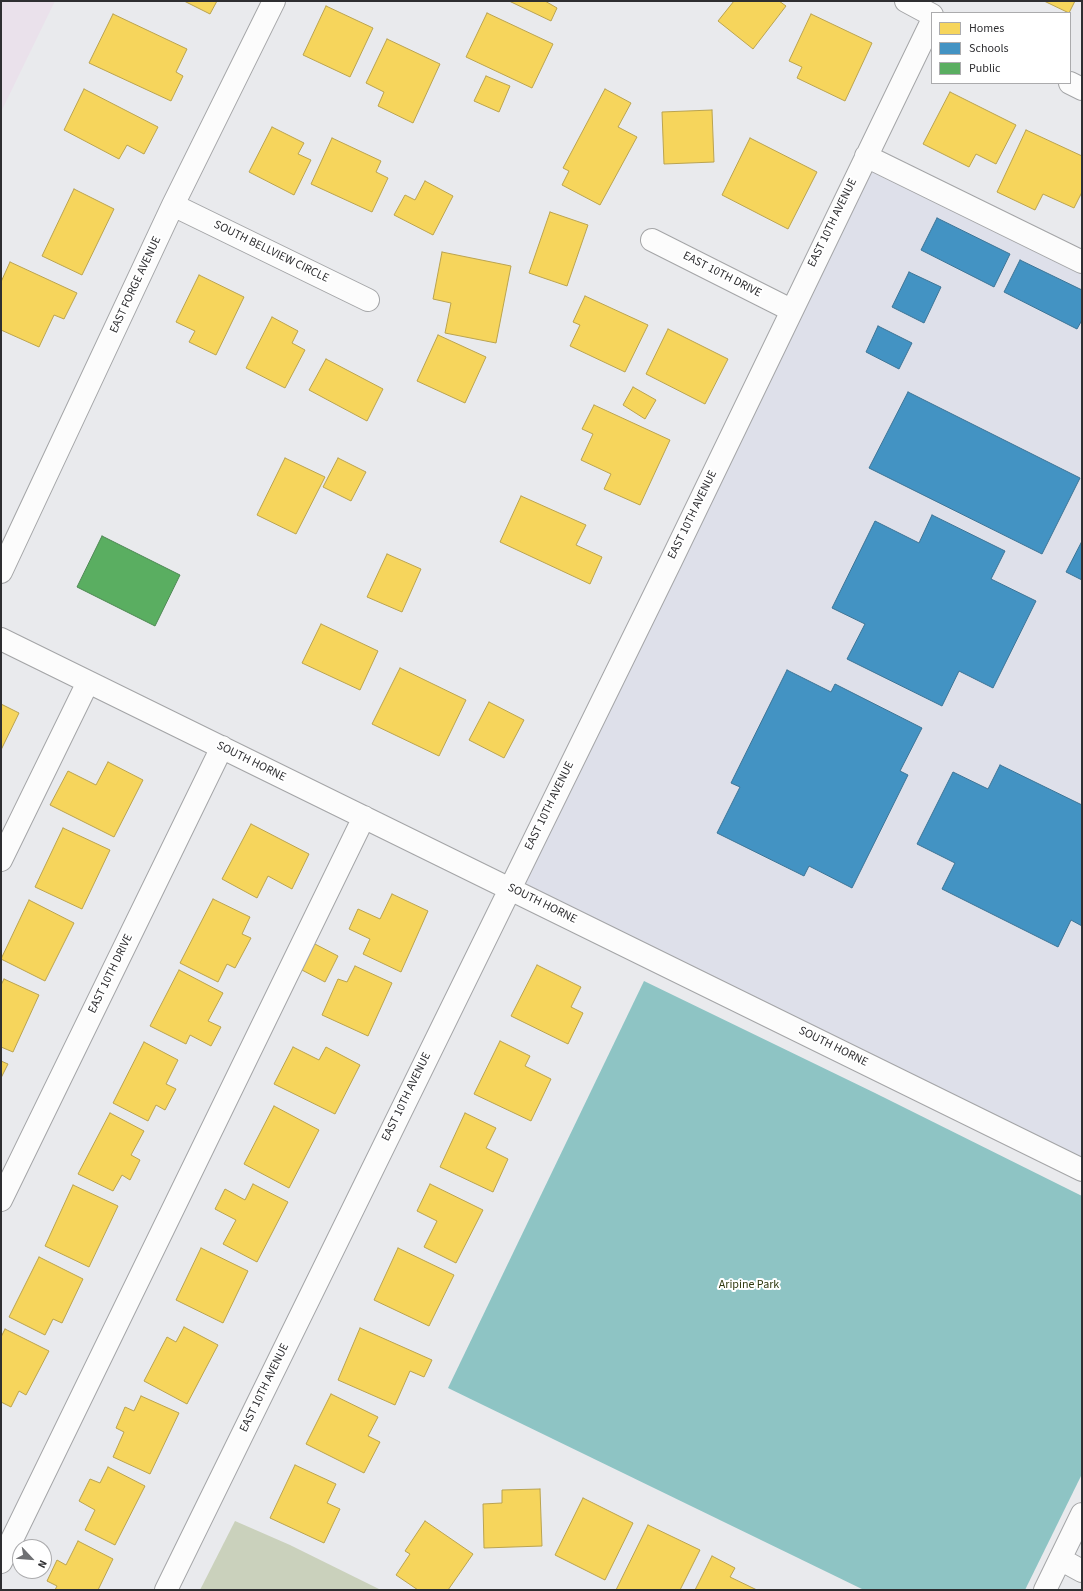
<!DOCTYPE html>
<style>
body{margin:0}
#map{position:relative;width:1083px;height:1591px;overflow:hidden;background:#e9eaed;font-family:"Source Sans 3",sans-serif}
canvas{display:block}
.frame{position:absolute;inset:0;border:2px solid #2e2e31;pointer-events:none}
.legend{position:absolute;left:931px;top:12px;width:140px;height:72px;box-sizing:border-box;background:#fff;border:1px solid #ababad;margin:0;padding:5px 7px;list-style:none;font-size:12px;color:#2e2e31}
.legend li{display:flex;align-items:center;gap:8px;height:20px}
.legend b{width:20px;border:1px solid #ababad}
.north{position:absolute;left:12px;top:1539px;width:40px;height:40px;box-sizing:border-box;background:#fff;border:1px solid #ababad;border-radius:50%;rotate:116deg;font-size:11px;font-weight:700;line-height:16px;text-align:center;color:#2e2e31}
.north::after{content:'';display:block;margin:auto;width:14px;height:18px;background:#6f7073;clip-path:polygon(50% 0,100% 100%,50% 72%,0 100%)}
</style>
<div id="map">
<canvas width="1083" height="1591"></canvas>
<div class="frame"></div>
<ul class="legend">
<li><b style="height:11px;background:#f6d55c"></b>Homes</li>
<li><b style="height:11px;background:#4393c3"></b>Schools</li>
<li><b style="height:11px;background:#5aae61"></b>Public</li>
</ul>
<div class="north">N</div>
</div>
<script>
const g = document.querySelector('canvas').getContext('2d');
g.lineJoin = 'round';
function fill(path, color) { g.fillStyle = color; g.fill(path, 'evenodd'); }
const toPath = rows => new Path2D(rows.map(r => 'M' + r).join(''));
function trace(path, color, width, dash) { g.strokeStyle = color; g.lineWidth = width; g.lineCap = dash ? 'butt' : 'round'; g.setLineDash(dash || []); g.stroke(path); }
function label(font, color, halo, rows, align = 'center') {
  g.font = font + ' "Source Sans 3",sans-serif'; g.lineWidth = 4; g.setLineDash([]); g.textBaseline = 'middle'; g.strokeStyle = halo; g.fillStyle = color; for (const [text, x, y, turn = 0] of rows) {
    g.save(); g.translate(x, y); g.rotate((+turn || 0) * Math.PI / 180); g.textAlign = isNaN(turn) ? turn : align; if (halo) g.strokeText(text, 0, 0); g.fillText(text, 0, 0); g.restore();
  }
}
fill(toPath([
 [1,1,55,1,1,112]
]), '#eae1eb');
fill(toPath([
 [866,156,1082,262,1082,1170,509,888]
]), '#dee0ea');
fill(toPath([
 [235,1521,290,1545,381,1590,200,1590]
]), '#cad1bc');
fill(toPath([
 [644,981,875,1093,1082,1196,1082,1474,1025,1590,864,1590,448,1388]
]), '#8ec4c4');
const homes = toPath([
 [184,1,217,1,210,14,184,1],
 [509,1,545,1,557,8,551,21,509,1],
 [734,1,779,1,786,6,753,49,718,21,734,1],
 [1044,1,1075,1,1069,13,1044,1],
 [326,6,373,28,350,77,303,55,326,6],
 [487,13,553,44,532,88,466,57,487,13],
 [113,14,187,49,176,72,183,76,171,101,89,63,113,14],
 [811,14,872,43,845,101,797,78,802,67,789,61,811,14],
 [387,39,440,64,413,123,378,106,384,92,366,83,387,39],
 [486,76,510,86,499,112,474,101,486,76],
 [84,89,158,127,144,154,127,145,119,159,64,130,84,89],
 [605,89,631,103,618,127,637,137,600,205,562,185,569,171,563,168,605,89],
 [950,92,1016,125,996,164,976,154,969,167,923,144,950,92],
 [712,110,714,162,664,164,662,112,712,110],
 [272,127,304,143,298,154,311,160,294,195,249,172,272,127],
 [1026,130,1082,156,1082,192,1074,208,1043,194,1035,210,997,192,1026,130],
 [332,138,381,161,376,172,388,178,372,212,311,184,332,138],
 [750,138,817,172,788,229,722,195,750,138],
 [425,181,453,196,433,235,394,215,405,195,415,200,425,181],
 [74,189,114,209,82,275,42,256,74,189],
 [550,212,588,225,567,286,529,273,550,212],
 [442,252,511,266,496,343,445,333,451,303,433,299,442,252],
 [10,262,77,293,64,319,54,315,39,347,1,330,1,282,10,262],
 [199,275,244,297,216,355,189,342,195,331,176,322,199,275],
 [585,296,648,325,625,372,570,346,580,325,573,322,585,296],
 [272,317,298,331,292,343,305,350,285,388,246,368,272,317],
 [668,329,728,359,705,404,646,374,668,329],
 [438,335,486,357,465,403,417,381,438,335],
 [326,359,383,389,367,421,309,390,326,359],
 [633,387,656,400,645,419,623,405,633,387],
 [594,405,670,440,640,505,604,489,611,474,581,460,593,434,582,429,594,405],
 [285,458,325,477,296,534,257,515,285,458],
 [338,458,366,472,351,501,323,487,338,458],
 [521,496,586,525,576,545,602,557,590,584,500,542,521,496],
 [387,554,421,569,402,612,367,597,387,554],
 [321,624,378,651,360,690,302,663,321,624],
 [400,668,466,700,439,756,372,724,400,668],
 [489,702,524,720,504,758,469,740,489,702],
 [1,704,19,713,1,750,1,704],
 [108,762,143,780,114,837,50,805,68,771,96,785,108,762],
 [251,824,309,854,292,889,268,876,257,898,222,879,251,824],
 [63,828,110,850,82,909,35,887,63,828],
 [392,894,428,911,401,972,363,954,370,939,349,929,358,909,380,919,392,894],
 [213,899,250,917,242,934,251,938,235,968,227,964,218,982,180,963,213,899],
 [29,900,74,923,45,981,1,959,29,900],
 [313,943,338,956,325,982,300,969,313,943],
 [537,965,581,987,571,1007,583,1013,568,1044,511,1016,537,965],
 [355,966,392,983,368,1036,322,1015,338,979,347,982,355,966],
 [179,970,223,993,208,1021,221,1027,211,1046,190,1035,186,1044,150,1026,179,970],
 [4,979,39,995,13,1052,1,1047,1,985,4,979],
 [500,1041,530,1056,525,1066,551,1079,531,1121,474,1094,500,1041],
 [144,1042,178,1060,166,1084,176,1089,165,1110,156,1105,148,1121,113,1103,144,1042],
 [293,1047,319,1060,326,1047,360,1065,335,1114,274,1084,293,1047],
 [1,1061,8,1064,1,1078,1,1061],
 [274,1106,319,1130,289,1188,244,1164,274,1106],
 [110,1113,144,1131,131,1155,140,1160,130,1180,122,1175,113,1191,78,1174,110,1113],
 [465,1113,496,1128,486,1148,508,1159,493,1192,440,1167,465,1113],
 [253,1184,288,1202,257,1262,223,1244,236,1220,215,1209,225,1189,245,1200,253,1184],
 [430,1184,483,1210,456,1263,424,1247,437,1221,417,1211,430,1184],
 [73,1185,118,1206,89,1267,45,1246,73,1185],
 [201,1248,248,1271,223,1323,176,1300,201,1248],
 [398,1248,454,1275,429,1326,374,1300,398,1248],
 [39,1257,83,1279,62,1323,53,1319,45,1335,9,1317,39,1257],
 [184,1327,218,1345,187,1404,144,1381,167,1337,176,1342,184,1327],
 [360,1328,432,1360,424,1377,410,1371,395,1405,338,1380,360,1328],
 [5,1329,49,1351,26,1395,19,1391,11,1407,1,1402,1,1337,5,1329],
 [331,1394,378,1417,368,1436,380,1442,364,1473,306,1444,331,1394],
 [141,1396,179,1413,150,1474,113,1457,124,1432,116,1428,125,1407,134,1411,141,1396],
 [295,1465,336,1484,327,1503,340,1509,324,1543,270,1518,295,1465],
 [108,1467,145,1486,115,1545,85,1530,95,1510,79,1501,90,1479,100,1483,108,1467],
 [540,1489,542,1546,484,1548,483,1504,502,1503,502,1490,540,1489],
 [583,1498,633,1523,605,1580,555,1555,583,1498],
 [425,1521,473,1554,448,1590,418,1590,396,1575,410,1554,405,1551,425,1521],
 [648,1525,700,1550,680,1590,616,1590,648,1525],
 [78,1541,113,1559,98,1590,55,1590,57,1586,47,1581,57,1560,66,1565,78,1541],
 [712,1556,735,1568,730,1577,757,1590,695,1590,712,1556]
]);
fill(homes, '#f6d55c');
trace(homes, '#baa34f', 1);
const schools = toPath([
 [937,218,1010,254,994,287,921,250,937,218],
 [1020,260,1082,290,1082,320,1077,329,1004,292,1020,260],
 [909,272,941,287,924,323,892,307,909,272],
 [878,326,912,343,899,369,866,352,878,326],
 [908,392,1080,478,1042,554,869,468,908,392],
 [932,515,1005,551,991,579,1036,601,993,688,959,671,942,706,847,659,865,624,832,608,875,521,919,543,932,515],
 [1082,541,1082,580,1066,572,1082,541],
 [787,670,831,692,835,684,922,728,900,771,908,775,852,888,809,866,804,876,717,833,740,787,731,783,787,670],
 [1000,765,1082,805,1082,926,1071,920,1058,947,942,889,955,863,917,844,953,772,988,789,1000,765]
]);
fill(schools, '#4393c3');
trace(schools, '#3d7597', 1);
const public = toPath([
 [102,536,180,575,155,626,77,587,102,536]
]);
fill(public, '#5aae61');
trace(public, '#4d8853', 1);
const minor = toPath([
 [906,1,932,15],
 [1070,83,1082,89],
 [866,156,1082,262],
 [173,205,368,300],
 [652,240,791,310],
 [1,572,173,205,274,1],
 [1,639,1082,1170],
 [1,860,88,682],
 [1,1200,222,747],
 [1060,1559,1082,1571],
 [1,1562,364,817],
 [166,1590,670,563,932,21],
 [1045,1590,1082,1514]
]);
trace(minor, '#a4a5a7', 24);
trace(minor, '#fcfcfc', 22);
label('12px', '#2e2e31', '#fff', [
 ["EAST 10TH AVENUE",833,223,-64],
 ["SOUTH BELLVIEW CIRCLE",271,252,26],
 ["EAST 10TH DRIVE",722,275,27],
 ["EAST FORGE AVENUE",136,285,-65],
 ["EAST 10TH AVENUE",693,515,-64],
 ["SOUTH HORNE",251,762,26],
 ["EAST 10TH AVENUE",550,806,-64],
 ["SOUTH HORNE",542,904,26],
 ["EAST 10TH DRIVE",111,974,-64],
 ["SOUTH HORNE",833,1047,26],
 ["EAST 10TH AVENUE",407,1097,-64],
 ["EAST 10TH AVENUE",265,1388,-64]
]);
label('12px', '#313a10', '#fff', [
 ["Aripine Park",749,1285]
]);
</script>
